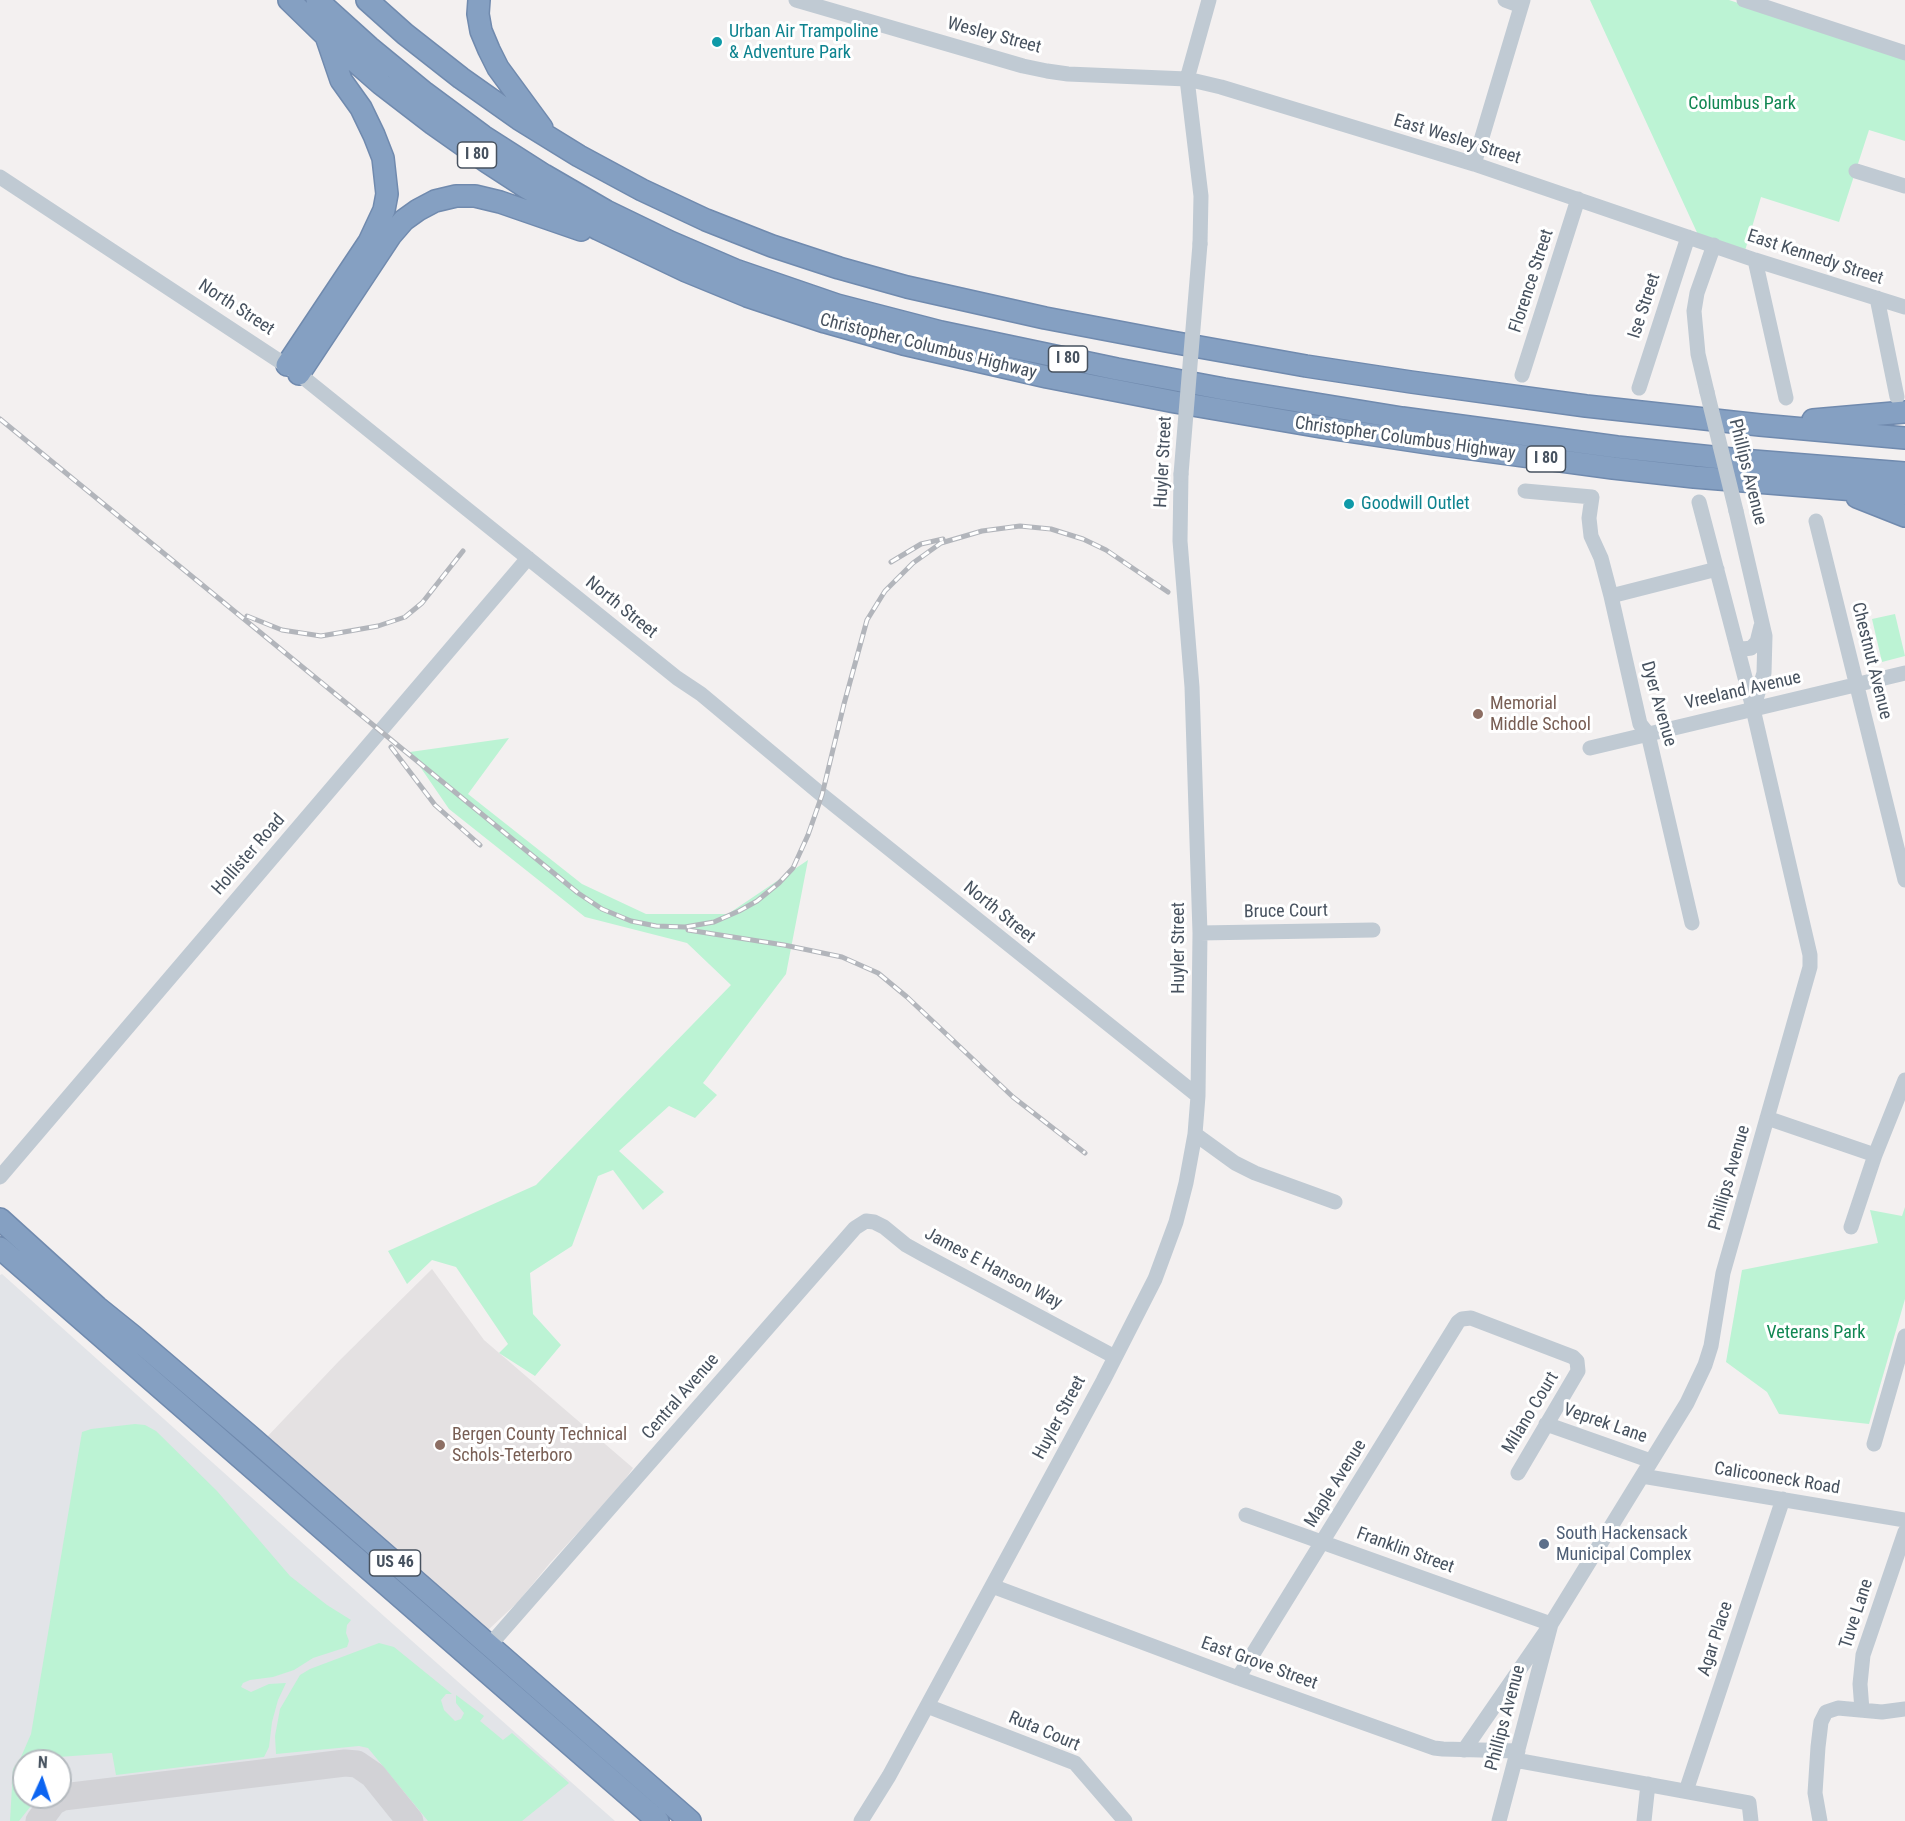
<!DOCTYPE html>
<style>
body{margin:0}
#map{position:relative;width:1905px;height:1821px;overflow:hidden;background:#f3f0f0;font-family:"Roboto Condensed",sans-serif}
canvas{display:block}
.north{position:absolute;left:12px;top:1749px;width:60px;height:60px;box-sizing:border-box;background:#fff;border:2px solid #b5babf;border-radius:50%;rotate:3deg;font-size:16px;font-weight:700;line-height:24px;text-align:center;color:#47525f}
.north::after{content:'';display:block;margin:auto;width:21px;height:27px;background:#0c64f1;clip-path:polygon(50% 0,100% 100%,50% 72%,0 100%)}
</style>
<div id="map">
<canvas width="1905" height="1821"></canvas>
<div class="north">N</div>
</div>
<script>
const g = document.querySelector('canvas').getContext('2d');
g.lineJoin = 'round';
function fill(path, color) { g.fillStyle = color; g.fill(path, 'evenodd'); }
const toPath = rows => new Path2D(rows.map(r => 'M' + r).join(''));
function trace(path, color, width, dash) { g.strokeStyle = color; g.lineWidth = width; g.lineCap = dash ? 'butt' : 'round'; g.setLineDash(dash || []); g.stroke(path); }
function label(font, color, halo, rows, align = 'center') {
  g.font = font + ' "Roboto Condensed",sans-serif'; g.lineWidth = 6; g.setLineDash([]); g.textBaseline = 'middle'; g.strokeStyle = halo; g.fillStyle = color; for (const [text, x, y, turn = 0] of rows) {
    g.save(); g.translate(x, y); g.rotate((+turn || 0) * Math.PI / 180); g.textAlign = isNaN(turn) ? turn : align; if (halo) g.strokeText(text, 0, 0); g.fillText(text, 0, 0); g.restore();
  }
}
fill(toPath([
 [432,1269,484,1340,633,1468,619,1488,550,1563,518,1602,487,1631,266,1438,339,1361]
]), '#e4e1e2');
fill(toPath([
 [2,1274,385,1617,615,1821,0,1821,0,1275],
 [24,1761,60,1761,60,1797,24,1797]
]), '#e2e4e8');
fill(toPath([
 [1590,0,1729,0,1905,58,1905,141,1869,130,1839,222,1761,197,1744,254,1700,239],
 [1895,614,1905,656,1882,662,1872,619],
 [509,738,468,794,582,884,646,914,728,914,808,860,786,974,703,1083,717,1095,695,1118,669,1106,619,1151,664,1192,643,1210,613,1170,598,1176,572,1246,530,1273,533,1314,561,1345,535,1376,499,1353,508,1344,456,1267,432,1260,407,1284,388,1251,536,1185,731,985,687,943,585,917,449,809,410,752],
 [1905,1207,1905,1299,1869,1424,1779,1414,1767,1392,1726,1362,1742,1270,1878,1243,1870,1210,1902,1216],
 [135,1424,145,1425,156,1431,217,1491,290,1576,327,1605,351,1620,347,1625,346,1633,349,1641,347,1647,313,1658,294,1670,273,1677,250,1680,243,1683,241,1687,251,1692,269,1684,286,1683,278,1700,272,1722,269,1747,264,1757,116,1775,112,1753,46,1758,43,1761,24,1761,24,1797,38,1797,19,1821,10,1821,13,1769,21,1757,31,1734,82,1432,91,1429],
 [379,1643,394,1647,452,1694,446,1694,441,1700,444,1710,455,1721,461,1719,464,1713,456,1703,456,1695,484,1716,480,1721,503,1740,512,1733,569,1783,522,1821,428,1821,368,1748,359,1746,276,1754,275,1736,280,1709,300,1675,310,1669]
]), '#bcf3d4');
trace(toPath([
 [39,1821,53,1802,63,1797,345,1763,357,1764,373,1775,410,1821]
]), '#d2d2d6', 27);
const highway = toPath([
 [289,0,326,36,381,84,433,124,487,162,527,188,598,229,686,271,747,296,825,322,903,344,1047,377,1175,402,1321,427,1434,444,1613,468,1694,477,1905,494],
 [317,0,369,47,425,93,483,136,544,175,606,211,670,242,735,270,837,305,941,332,1117,369,1224,389,1402,418,1617,447,1741,460,1905,473],
 [367,0,405,34,461,78,519,119,579,156,642,190,706,220,772,246,839,268,907,287,1045,318,1166,341,1306,366,1411,382,1586,406,1760,425,1905,438],
 [479,0,478,14,481,31,489,50,498,68,542,128],
 [287,365,369,242,384,210,387,194,383,158,374,135,361,108,341,80,326,36],
 [299,374,391,235,404,220,418,210,435,201,456,196,475,196,500,202,581,230],
 [1813,420,1905,412],
 [1857,497,1905,516],
 [0,1219,97,1307,133,1336,251,1437,690,1821],
 [0,1248,658,1821]
]);
trace(highway, '#708aae', 24);
trace(toPath([
 [796,0,1023,66,1047,71,1068,74,1187,79,1221,87,1474,164,1755,260,1905,307],
 [1505,0,1521,6],
 [1744,0,1905,53],
 [1474,164,1523,0],
 [1856,171,1905,186],
 [0,177,299,374,677,678,701,694,822,795,1198,1096],
 [1200,244,1201,196,1187,79,1209,0],
 [1755,260,1786,398],
 [1877,298,1897,397],
 [1522,375,1578,199],
 [1639,388,1688,237],
 [1707,392,1698,354,1694,311,1697,293,1714,245],
 [1525,491,1592,497,1589,518,1591,536,1601,558,1611,596,1640,724,1648,734,1692,923],
 [1699,502,1753,708],
 [1816,521,1905,880],
 [1611,596,1717,569],
 [1737,648,1744,649,1751,648,1757,642,1761,626],
 [1590,748,1905,673],
 [1200,933,1373,930],
 [1767,1118,1875,1155],
 [1195,1134,1235,1163,1255,1173,1335,1202],
 [0,1177,528,558],
 [1851,1227,1875,1155,1905,1080],
 [1546,1424,1651,1461],
 [1874,1444,1905,1336],
 [1642,1476,1905,1520],
 [1246,1515,1551,1624,1464,1750],
 [992,1586,1238,1678,1434,1748,1443,1749,1518,1751],
 [489,1646,855,1228,866,1221,874,1222,884,1227,906,1245,924,1255,1115,1357],
 [1238,1678,1458,1322,1462,1319,1471,1318,1573,1357,1577,1361,1578,1371,1518,1473],
 [927,1706,1075,1763,1125,1821],
 [1862,1710,1860,1684,1863,1655,1905,1532],
 [1515,1760,1749,1803,1751,1821],
 [1686,1791,1783,1499],
 [861,1821,889,1776,927,1706,1103,1381,1155,1279,1176,1222,1186,1183,1195,1134,1198,1096,1200,933,1192,687,1180,541,1181,474],
 [1499,1821,1551,1624,1687,1403,1705,1365,1711,1346,1723,1273,1810,967,1810,955,1753,709,1764,673,1765,636,1736,511],
 [1644,1821,1648,1784],
 [1820,1821,1815,1793,1818,1747,1821,1722,1826,1712,1838,1708,1882,1712,1905,1709]
]), '#c0cad3', 15);
trace(highway, '#85a0c2', 21);
const rail = toPath([
 [0,419,578,893,602,909,631,921,656,926,685,927,714,922,739,911,757,901,779,883,793,868,808,835,822,795,844,704,867,620,885,591,913,563,941,543,982,531,1020,526,1051,529,1083,539,1106,550,1168,592],
 [891,562,921,544,943,539],
 [247,616,282,630,321,636,378,626,405,617,422,603,463,551],
 [391,747,435,805,480,845],
 [688,930,784,945,842,957,878,973,907,997,1013,1097,1085,1153]
]);
trace(rail, '#b2b5bb', 5);
trace(rail, '#fff', 3, [9]);
trace(toPath([
 [1707,392,1736,511],
 [1181,474,1200,244]
]), '#c0cad3', 15);
for (const [x, y, r, color] of [
 [717,42,6,"#0f9aa8"],
 [1349,504,6,"#0f9aa8"],
 [1478,714,6,"#8d6e63"],
 [440,1445,6,"#8d6e63"],
 [1544,1544,6,"#5c6f8a"]
]) { const dot = new Path2D(); dot.arc(x, y, r, 0, 2 * Math.PI); g.fillStyle = color; g.fill(dot); trace(dot, '#fff', 2); }
for (const [x, y, w] of [
 [477,155,39],
 [1068,359,39],
 [1546,459,39],
 [395,1563,51]
]) { const box = new Path2D(); box.roundRect(x - w / 2, y - 13, w, 26, 4.5); g.fillStyle = '#fff'; g.fill(box); trace(box, '#47525f', 1.5); }
label('bold 16px', '#47525f', null, [
 ["I 80",477,155],
 ["I 80",1068,359],
 ["I 80",1546,459],
 ["US 46",395,1563]
]);
label('18px', '#0d838f', '#fff', [
 ["Urban Air Trampoline",729,32],
 ["& Adventure Park",729,53],
 ["Goodwill Outlet",1361,504]
], 'left');
label('18px', '#47525f', '#fff', [
 ["Wesley Street",994,36,15],
 ["East Wesley Street",1457,140,17],
 ["East Kennedy Street",1815,258,18],
 ["Florence Street",1532,281,-72],
 ["Ise Street",1645,306,-72],
 ["North Street",236,308,33],
 ["Christopher Columbus Highway",928,347,14],
 ["Christopher Columbus Highway",1405,439,8],
 ["Huyler Street",1164,462,-87],
 ["Phillips Avenue",1747,472,76],
 ["North Street",621,608,39],
 ["Chestnut Avenue",1871,661,76],
 ["Vreeland Avenue",1743,691,-13],
 ["Dyer Avenue",1658,704,74],
 ["Hollister Road",249,855,-49],
 ["Bruce Court",1286,912,-1],
 ["North Street",999,913,39],
 ["Huyler Street",1179,948,-90],
 ["Phillips Avenue",1730,1178,-74],
 ["James E Hanson Way",993,1269,28],
 ["Central Avenue",681,1397,-49],
 ["Milano Court",1531,1413,-59],
 ["Huyler Street",1060,1418,-62],
 ["Veprek Lane",1605,1424,19],
 ["Calicooneck Road",1777,1479,9],
 ["Maple Avenue",1336,1484,-58],
 ["Franklin Street",1405,1551,20],
 ["Tuve Lane",1857,1614,-72],
 ["Agar Place",1716,1639,-72],
 ["East Grove Street",1259,1664,20],
 ["Phillips Avenue",1506,1718,-75],
 ["Ruta Court",1044,1732,23]
]);
label('18px', '#118752', '#fff', [
 ["Columbus Park",1742,104],
 ["Veterans Park",1816,1333]
]);
label('18px', '#785e54', '#fff', [
 ["Memorial",1490,704],
 ["Middle School",1490,725],
 ["Bergen County Technical",452,1435],
 ["Schols-Teterboro",452,1456]
], 'left');
label('18px', '#4e5e75', '#fff', [
 ["South Hackensack",1556,1534],
 ["Municipal Complex",1556,1555]
], 'left');
</script>
